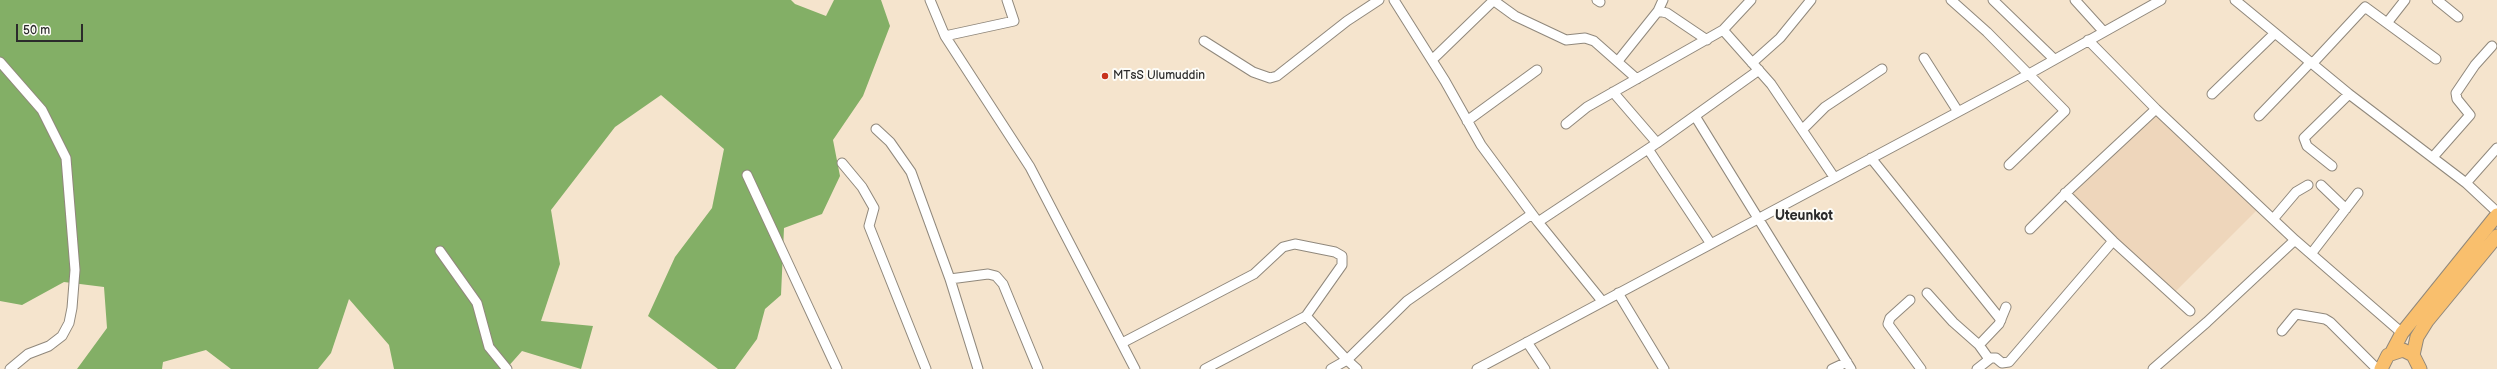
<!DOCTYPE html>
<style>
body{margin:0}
#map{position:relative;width:2497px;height:369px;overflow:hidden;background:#f5e4cd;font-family:"Balsamiq Sans",sans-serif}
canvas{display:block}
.scale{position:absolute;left:16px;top:24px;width:67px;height:18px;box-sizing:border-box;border:2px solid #2b2b2b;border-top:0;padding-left:5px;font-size:12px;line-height:14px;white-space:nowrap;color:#2b2b2b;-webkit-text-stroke:3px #fdfcf7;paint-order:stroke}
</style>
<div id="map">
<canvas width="2497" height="369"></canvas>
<div class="scale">50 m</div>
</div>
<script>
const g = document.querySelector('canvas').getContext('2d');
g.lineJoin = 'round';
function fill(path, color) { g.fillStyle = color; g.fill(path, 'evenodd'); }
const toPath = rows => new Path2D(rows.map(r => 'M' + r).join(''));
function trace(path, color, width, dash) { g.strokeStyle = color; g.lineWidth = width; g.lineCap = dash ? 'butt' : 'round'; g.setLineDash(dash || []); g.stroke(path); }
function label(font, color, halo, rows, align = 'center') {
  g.font = font + ' "Balsamiq Sans",sans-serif'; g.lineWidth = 4; g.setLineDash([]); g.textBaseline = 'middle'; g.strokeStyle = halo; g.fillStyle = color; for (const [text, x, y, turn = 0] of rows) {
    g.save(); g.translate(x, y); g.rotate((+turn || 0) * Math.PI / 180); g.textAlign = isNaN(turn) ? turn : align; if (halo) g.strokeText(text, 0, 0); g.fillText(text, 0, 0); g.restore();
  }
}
fill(toPath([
 [2154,111,2258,209,2172,295,2068,195]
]), '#eed6bb');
fill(toPath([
 [0,0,791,0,795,4,826,16,834,0,881,0,890,26,863,96,833,140,840,176,822,214,784,228,781,295,765,309,757,339,735,369,718,369,648,316,675,257,712,208,724,149,661,95,615,127,551,210,560,264,541,321,593,326,581,369,522,351,506,369,394,369,389,345,349,299,331,353,318,369,231,369,206,350,163,362,162,369,77,369,107,328,104,287,64,282,22,305,0,301]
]), '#83af66');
const minor = toPath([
 [930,0,945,36,1030,167,1135,369],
 [1394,0,1445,81,1481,145,1538,222,1602,301],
 [1493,0,1515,16,1566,40,1585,38,1594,41,1637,79],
 [1597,0,1600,2],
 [1951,0,1987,32,2065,111,2009,165],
 [1993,0,2054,59],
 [2075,0,2104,32],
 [2235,0,2349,94,2466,183,2497,212],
 [2437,0,2458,17],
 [1658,11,1663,0],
 [2387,23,2405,0],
 [1723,30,1751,0],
 [945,36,1014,21,1007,0],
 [2088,40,2156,109,2295,240,2402,333],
 [1204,41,1253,72,1270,78,1277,76,1347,21,1379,0],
 [1924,58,1957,110],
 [1432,60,1494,0],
 [1618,61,1658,11,1667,13,1707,40],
 [0,62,42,110,66,158,75,270,72,308,69,323,62,336,49,346,28,354,10,369],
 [1752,63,1780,38,1811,0],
 [2312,64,2365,7,2436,59],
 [1613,92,1657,143],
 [2212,94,2275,33],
 [1695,116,1851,369],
 [2259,116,2310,63],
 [1467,121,1537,70],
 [1566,124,1587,107,1723,30,1771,84,1834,177],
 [876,129,890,142,911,172,950,279,978,369],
 [1803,129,1825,107,1882,69],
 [1648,149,1711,244],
 [2433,157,2470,115,2457,99,2456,93,2475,65,2492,46],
 [1871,158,2001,320],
 [842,163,862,187,874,208,869,226,926,369],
 [2332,166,2307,146,2304,138,2349,94],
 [747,175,837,369],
 [2466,183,2497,148],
 [2321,185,2346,209],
 [2274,218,2296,192,2308,185],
 [1538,222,1657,143,1759,70],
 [2030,229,2070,189,2156,109],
 [2113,241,2190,311],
 [440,251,477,303,489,347,507,369],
 [2311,254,2358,193],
 [950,279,988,274,996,276,1003,284,1038,369],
 [1618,293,1664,369],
 [1927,293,1953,322,1979,345,1989,359],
 [1910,300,1890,318,1888,324,1921,369],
 [1306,316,1347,360,1407,301,1532,214],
 [2282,331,2296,314,2325,319,2330,322,2375,367],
 [1527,342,1545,369],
 [1122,343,1254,274,1283,247,1295,244,1335,252,1342,256,1342,265,1306,316,1205,369],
 [1979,345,1999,324,2006,307],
 [1331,369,1347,360,1357,369],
 [1477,369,2029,74,2161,0],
 [1832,369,1847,362],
 [1977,369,1991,358,1996,358,2002,363,2009,362,2113,241,2065,193],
 [2153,369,2207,322,2295,240]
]);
const highway = toPath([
 [2392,352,2402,333,2497,215],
 [2413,355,2417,337,2427,321,2497,236],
 [2381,369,2388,355,2403,350,2413,355,2420,369]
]);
trace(minor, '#90887c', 11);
trace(highway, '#90887c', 15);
trace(minor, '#fff', 9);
trace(highway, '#f9bf6d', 13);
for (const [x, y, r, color] of [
 [1105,76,4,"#c8321e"]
]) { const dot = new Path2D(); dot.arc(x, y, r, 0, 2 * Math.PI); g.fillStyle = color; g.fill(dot); trace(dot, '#fdfcf7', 1.5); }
label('12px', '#2b2b2b', '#fdfcf7', [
 ["MTsS Ulumuddin",1113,76]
], 'left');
label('bold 14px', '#2b2b2b', '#fdfcf7', [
 ["Uteunkot",1804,216]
]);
</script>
